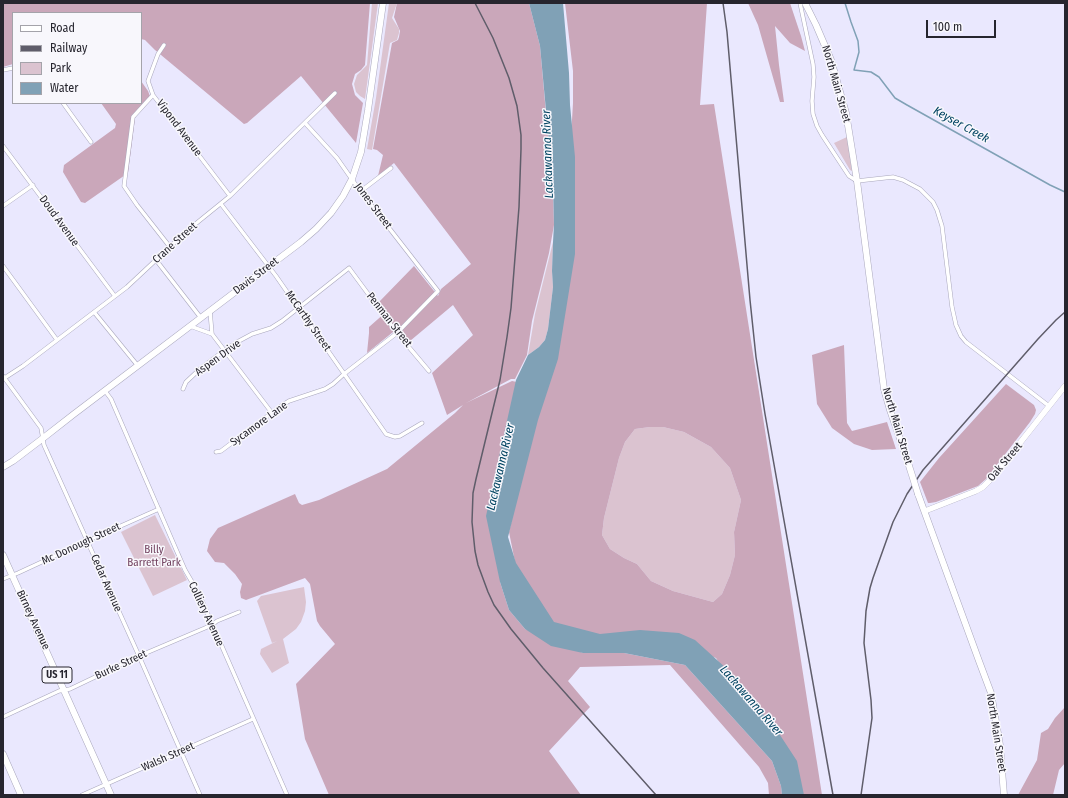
<!DOCTYPE html>
<style>
body{margin:0}
#map{position:relative;width:1068px;height:798px;overflow:hidden;background:#eae8fe;font-family:"Fira Sans Condensed",sans-serif}
canvas{display:block}
.frame{position:absolute;inset:0;border:4px solid #26252e;pointer-events:none}
.legend{position:absolute;left:12px;top:12px;width:130px;height:92px;box-sizing:border-box;background:#f8f7fc;border:1px solid #a4a3aa;margin:0;padding:5px 7px;list-style:none;font-size:12px;color:#26252e}
.legend li{display:flex;align-items:center;gap:8px;height:20px}
.legend b{width:20px;border:1px solid #a4a3aa}
.scale{position:absolute;left:926px;top:20px;width:70px;height:18px;box-sizing:border-box;border:2px solid #26252e;border-top:0;padding-left:5px;font-size:12px;line-height:14px;white-space:nowrap;color:#26252e;-webkit-text-stroke:3px #f8f7fc;paint-order:stroke}
</style>
<div id="map">
<canvas width="1068" height="798"></canvas>
<div class="frame"></div>
<ul class="legend">
<li><b style="height:5px;background:#fff"></b>Road</li>
<li><b style="height:5px;background:#5f5d6a"></b>Railway</li>
<li><b style="height:11px;background:#dbc3d0"></b>Park</li>
<li><b style="height:11px;background:#80a1b6"></b>Water</li>
</ul>
<div class="scale">100 m</div>
</div>
<script>
const g = document.querySelector('canvas').getContext('2d');
g.lineJoin = 'round';
function fill(path, color) { g.fillStyle = color; g.fill(path, 'evenodd'); }
const toPath = rows => new Path2D(rows.map(r => 'M' + r).join(''));
function trace(path, color, width, dash) { g.strokeStyle = color; g.lineWidth = width; g.lineCap = dash ? 'butt' : 'round'; g.setLineDash(dash || []); g.stroke(path); }
function label(font, color, halo, rows, align = 'center') {
  g.font = font + ' "Fira Sans Condensed",sans-serif'; g.lineWidth = 3; g.setLineDash([]); g.textBaseline = 'middle'; g.strokeStyle = halo; g.fillStyle = color; for (const [text, x, y, turn = 0] of rows) {
    g.save(); g.translate(x, y); g.rotate((+turn || 0) * Math.PI / 180); g.textAlign = isNaN(turn) ? turn : align; if (halo) g.strokeText(text, 0, 0); g.fillText(text, 0, 0); g.restore();
  }
}
fill(toPath([
 [372,3,378,3,365,99,360,96,356,92,354,84,357,75,367,65],
 [389,3,397,3,392,18,399,29,399,33,397,40,390,43,372,150,367,149,376,98],
 [847,137,852,171,850,170,834,143],
 [553,242,552,271,553,287,548,329,545,340,539,347,528,355,535,314],
 [650,427,663,427,684,432,711,447,730,468,741,500,734,532,735,555,730,575,722,594,713,602,673,591,651,581,637,564,624,558,610,549,602,535,604,518,619,458,625,442,635,429],
 [155,515,187,580,153,596,121,532],
 [304,587,306,602,305,611,301,622,296,629,283,639,289,663,272,673,260,654,261,649,277,641,272,643,257,601,261,596]
]), '#dbc3d0');
fill(toPath([
 [3,3,370,3,365,65,361,70,355,74,352,84,355,95,363,103,356,143,301,76,247,123,244,124,155,50,145,40,141,39,141,13,13,13,13,64,3,67],
 [397,3,529,3,540,46,553,192,554,225,549,253,532,321,527,355,515,379,511,379,466,403,512,381,517,382,500,582,509,610,525,629,583,653,624,653,685,665,772,761,781,786,782,795,769,795,768,783,759,767,670,665,580,667,568,681,590,707,549,751,581,795,329,795,305,739,296,684,335,644,320,626,317,621,310,584,305,578,246,600,241,598,240,592,242,584,235,574,224,563,215,562,207,551,210,539,218,528,295,494,299,503,302,505,319,500,387,469,455,413,463,405,447,415,432,373,473,335,453,305,410,341,398,328,367,353,369,333,369,327,386,312,379,302,414,266,438,296,441,289,471,264,394,163,378,176,383,155,377,150,373,149,390,54,392,43,398,40,399,37,400,31,394,17],
 [565,3,707,3,700,105,714,104,822,795,792,795,747,706,716,658,672,641,596,639,551,625,516,567,509,532,538,404,567,204,573,103,573,71],
 [650,427,663,427,684,432,711,447,730,468,741,500,734,532,735,555,730,575,722,594,713,602,673,591,651,581,637,564,624,558,610,549,602,535,604,518,619,458,625,442,635,429],
 [748,3,790,3,801,36,805,51,790,43,775,26,779,65,784,102,780,102,758,25],
 [141,81,148,91,151,99,136,116,135,118,128,173,85,203,81,202,63,172,64,165,115,128,116,124,101,103,141,103],
 [844,345,847,423,852,431,887,422,896,449,872,450,854,444,832,428,817,404,812,355],
 [1006,384,1034,405,1036,410,1035,414,1030,422,986,479,978,486,936,502,930,503,928,503,920,482,939,458],
 [1065,707,1065,763,1059,770,1053,795,1018,795,1037,760,1041,733,1048,729,1055,718]
]), '#caa7ba');
fill(toPath([
 [529,3,563,3,569,73,570,105,575,157,575,254,558,359,538,420,508,537,516,563,554,622,600,634,640,630,679,633,695,640,727,669,780,735,797,761,804,795,782,795,781,786,772,761,685,665,624,653,583,653,551,646,525,629,509,610,500,582,486,516,516,380,528,355,539,347,545,340,548,329,553,287,552,271,553,242,554,225,553,186,540,46]
]), '#80a1b6');
trace(toPath([
 [845,3,851,22,858,41,859,52,854,70,871,72,879,77,895,98,907,105,1050,185,1065,192]
]), '#80a1b6', 1.5);
const street = toPath([
 [800,3,813,64,814,77,812,101,813,114,817,126,822,135,849,176,857,181,893,177,903,180,920,189,933,202,937,210,942,226,952,307,956,325,961,336,966,342,1049,406],
 [164,45,158,54,148,81,153,95,230,196],
 [3,70,13,68],
 [153,95,133,117,124,186,137,205,170,247],
 [63,103,91,142],
 [3,146,114,295],
 [361,191,391,168],
 [221,204,276,276,379,424,386,434,395,437,400,436,422,423],
 [3,206,33,185],
 [156,260,201,318],
 [3,266,57,340],
 [210,311,212,334],
 [94,312,138,366],
 [190,326,212,334,272,413],
 [3,376,41,428,44,445,139,656,200,795],
 [3,379,23,366,127,287,188,230,230,196,335,93],
 [183,389,186,382,201,368,225,350,239,341,252,334,271,328,282,321,349,268,397,333,429,371],
 [105,391,111,399,175,547,185,570,199,594,287,795],
 [216,452,221,451,281,406,289,401,325,389,333,384,344,374,397,333,438,291,358,188,337,158,305,123],
 [3,579,18,573,87,541,159,509],
 [3,717,59,691,70,689,139,656,212,625,217,621,239,612],
 [82,795,253,719]
]);
const secondary = toPath([
 [925,511,976,491,983,487,993,477,1065,386]
]);
const primary = toPath([
 [805,3,816,25,831,60,846,113,857,181,884,389,890,410,904,450],
 [3,467,13,461,42,439,74,414,301,242,316,229,331,213,343,196,352,179,361,152,368,110,383,3],
 [918,494,979,661,991,693,1000,745,1004,795],
 [3,555,111,795],
 [3,754,21,795]
]);
trace(street, '#a9a7bc', 4.5);
trace(secondary, '#a9a7bc', 6);
trace(primary, '#a9a7bc', 7);
trace(street, '#fff', 3.5);
trace(secondary, '#fff', 5.5);
trace(primary, '#fff', 6);
trace(toPath([
 [475,3,493,38,509,78,517,106,521,135,521,149,519,207,511,308,507,337,500,380,476,479,473,493,472,522,475,551,478,565,488,592,494,605,511,629,543,668,656,795],
 [723,3,727,32,750,300,756,357,765,414,833,795],
 [861,795,872,718,871,700,864,643,866,611,870,588,873,578,893,522,907,494,923,470,1038,339,1056,320,1065,312]
]), '#5f5d6a', 1.5);
const primaryBridge = toPath([
 [904,450,918,494]
]);
trace(primaryBridge, '#a9a7bc', 7, []);
trace(primaryBridge, '#fff', 6);
for (const [x, y, w] of [
 [57,675,30]
]) { const box = new Path2D(); box.roundRect(x - w / 2, y - 8, w, 16, 3); g.fillStyle = '#f8f7fc'; g.fill(box); trace(box, '#26252e', 1); }
label('bold 10px', '#26252e', null, [
 ["US 11",57,675]
]);
label('11px', '#26252e', '#f8f7fc', [
 ["North Main Street",836,84,74],
 ["Vipond Avenue",179,128,53],
 ["Jones Street",373,206,53],
 ["Doud Avenue",59,221,54],
 ["Crane Street",175,243,-42],
 ["Davis Street",256,276,-37],
 ["Penman Street",389,320,52],
 ["McCarthy Street",308,321,55],
 ["Aspen Drive",218,358,-36],
 ["Sycamore Lane",259,424,-36],
 ["North Main Street",897,426,73],
 ["Oak Street",1005,462,-50],
 ["Mc Donough Street",81,544,-25],
 ["Cedar Avenue",106,583,66],
 ["Colliery Avenue",206,614,65],
 ["Birney Avenue",33,620,65],
 ["Burke Street",121,665,-25],
 ["North Main Street",996,733,81],
 ["Walsh Street",168,757,-24]
]);
label('11px', '#734360', '#f8f7fc', [
 ["Billy",154,550],
 ["Barrett Park",154,563]
]);
label('italic 12px', '#004361', '#f8f7fc', [
 ["Keyser Creek",961,125,29],
 ["Lackawanna River",548,154,-92],
 ["Lackawanna River",501,467,-77],
 ["Lackawanna River",751,701,49]
]);
</script>
